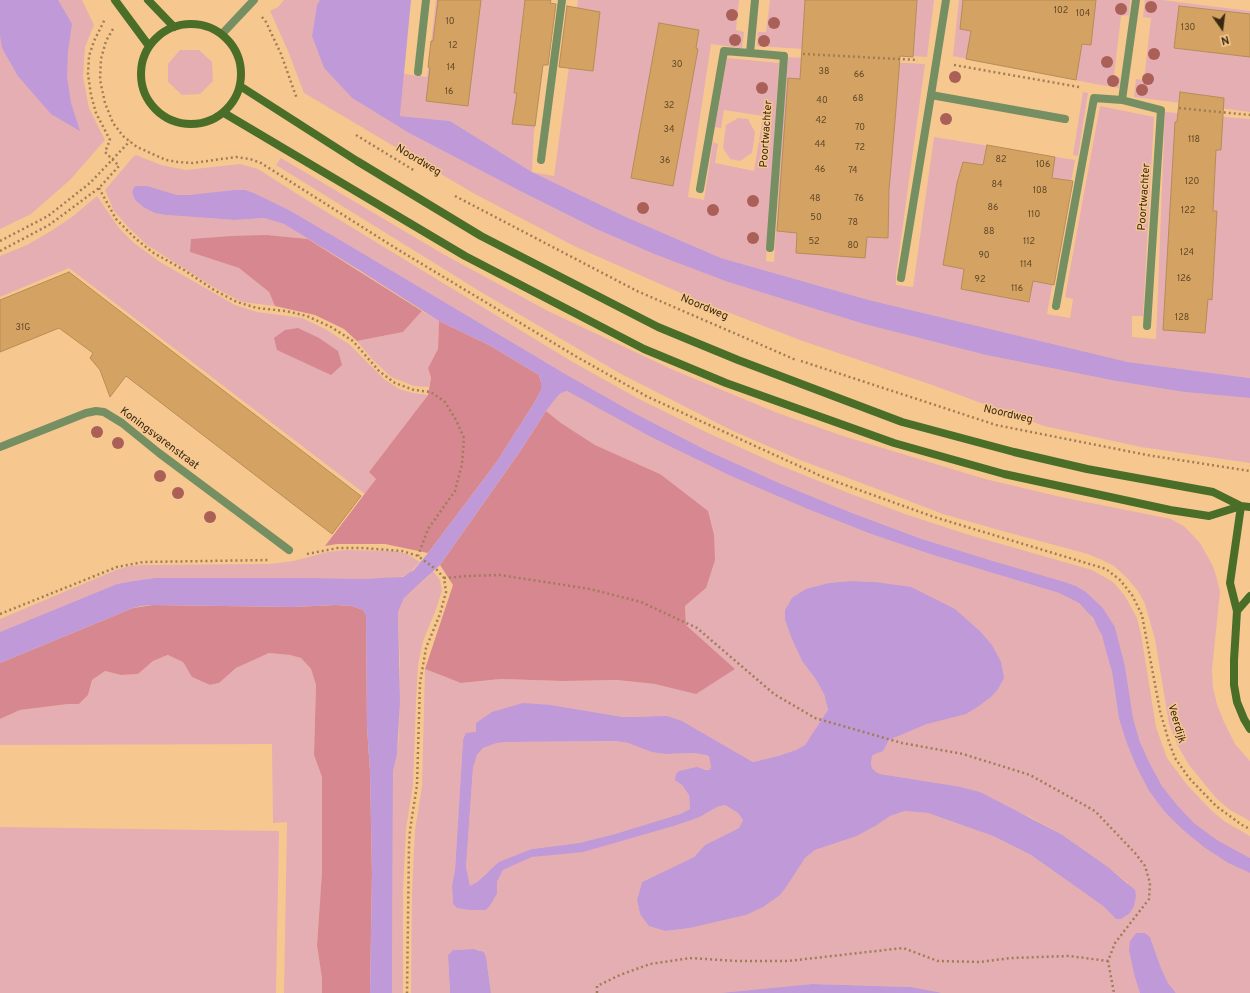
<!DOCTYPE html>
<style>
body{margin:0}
#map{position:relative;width:1250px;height:993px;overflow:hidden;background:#f6c890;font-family:Overpass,sans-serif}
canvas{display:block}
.north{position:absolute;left:1202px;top:8px;width:40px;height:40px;-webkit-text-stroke:3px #f6c890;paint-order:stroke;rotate:166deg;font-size:11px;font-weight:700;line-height:16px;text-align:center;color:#392811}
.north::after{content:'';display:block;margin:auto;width:14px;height:18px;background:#392811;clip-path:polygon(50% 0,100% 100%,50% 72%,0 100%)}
</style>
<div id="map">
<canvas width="1250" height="993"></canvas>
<div class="north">N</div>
</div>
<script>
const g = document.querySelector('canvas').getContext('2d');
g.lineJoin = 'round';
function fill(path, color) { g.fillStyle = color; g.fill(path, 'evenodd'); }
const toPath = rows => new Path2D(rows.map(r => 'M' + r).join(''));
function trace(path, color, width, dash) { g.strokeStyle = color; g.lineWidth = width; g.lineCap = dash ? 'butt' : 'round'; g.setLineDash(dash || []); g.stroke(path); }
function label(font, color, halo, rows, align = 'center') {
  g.font = font + ' Overpass,sans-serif'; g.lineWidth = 3; g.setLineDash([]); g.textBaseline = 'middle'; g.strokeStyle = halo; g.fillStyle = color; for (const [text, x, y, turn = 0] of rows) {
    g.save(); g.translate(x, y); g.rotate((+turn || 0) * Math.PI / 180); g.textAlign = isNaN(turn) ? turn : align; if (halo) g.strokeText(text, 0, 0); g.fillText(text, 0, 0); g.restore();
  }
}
fill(toPath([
 [0,0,82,0,94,25,85,47,83,77,89,108,105,140,70,180,31,214,0,229],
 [284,0,320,0,317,6,312,36,324,68,352,98,409,133,520,191,596,229,654,254,728,282,864,324,986,355,1116,381,1184,392,1250,398,1250,463,1141,447,1044,426,932,385,800,340,699,301,576,247,473,193,304,93,288,51,270,11,278,7],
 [436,0,550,0,534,132,532,172,554,176,578,0,739,0,736,30,744,32,742,48,711,44,688,197,704,200,713,142,718,144,715,163,754,171,763,116,724,110,721,128,715,127,727,58,779,63,766,261,774,262,787,57,925,64,896,275,896,285,913,287,934,137,1075,160,1047,314,1070,318,1073,299,1065,297,1100,106,1154,117,1143,316,1132,316,1132,337,1156,339,1165,112,1250,119,1250,378,1128,362,869,300,721,258,626,217,532,172,450,121,400,116,404,74,427,77],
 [770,0,934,0,927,57,757,46,758,32,766,32],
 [959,0,1130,0,1129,15,1121,16,1114,76,1120,78,1119,88,1090,83,953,56],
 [1145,0,1162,0,1250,11,1250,112,1134,97,1136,79,1144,80,1151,18,1143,17],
 [180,50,199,50,212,62,213,81,200,94,182,95,168,82,168,64],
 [1083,92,1088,93,1078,156,1073,155],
 [738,118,748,119,755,132,752,153,740,161,730,159,723,148,726,125],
 [136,155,161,165,186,170,240,164,258,169,302,197,571,361,639,399,708,433,779,465,851,494,908,515,966,534,1092,570,1113,582,1125,596,1137,618,1141,634,1156,727,1167,758,1188,786,1211,810,1224,821,1250,836,1250,858,1217,840,1194,823,1177,805,1162,786,1150,764,1140,742,1133,718,1125,666,1115,627,1103,608,1086,592,1076,586,1065,582,993,561,922,539,852,513,779,483,706,450,636,414,567,375,352,247,289,210,256,194,176,195,147,186,134,187,132,192,135,200,143,207,156,213,166,215,235,220,264,218,284,224,308,239,267,235,190,252,239,268,269,292,275,306,242,302,213,287,147,245,129,228,114,211,105,190,133,157],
 [281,158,443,254,548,311,671,369,775,412,843,436,985,479,1061,497,1171,519,1185,527,1200,543,1213,566,1217,579,1220,592,1212,670,1213,688,1217,704,1224,722,1235,744,1250,761,1250,821,1230,810,1216,798,1189,765,1178,746,1169,724,1155,639,1145,604,1138,591,1127,578,1114,566,1102,560,1088,554,1006,532,943,514,909,501,800,460,733,431,621,374,481,292,276,165],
 [97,196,119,228,134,243,160,262,235,305,257,312,302,318,325,329,349,344,384,379,399,389,413,393,428,395,369,472,376,479,365,494,69,268,0,297,0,256,27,245,51,231,72,217],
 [422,311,439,321,438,349,428,368,431,378,429,387,414,386,391,377,372,359,357,341,403,332],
 [567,391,651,437,810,510,871,534,933,555,1059,593,1079,603,1087,610,1098,627,1108,652,1112,672,1119,719,1127,744,1137,768,1149,791,1183,830,1205,848,1228,863,1250,873,1250,993,1176,993,1168,983,1161,968,1150,937,1145,933,1136,933,1130,941,1135,978,1140,993,944,993,911,987,812,984,720,993,491,993,486,957,480,950,474,949,453,950,448,955,450,993,411,993,412,893,415,830,422,786,425,669,461,683,501,679,563,681,617,680,655,684,735,669,686,625,685,606,706,588,660,474,595,445,561,423,546,411,557,397,561,393],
 [851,581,875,582,955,609,980,631,992,645,927,724,889,740,883,750,875,754,872,756,871,764,872,768,876,772,880,774,956,786,1032,818,1061,834,1108,867,1128,883,1129,914,1121,919,1116,919,1103,906,1031,855,993,836,928,813,905,811,890,816,877,825,857,836,815,850,805,858,787,886,746,915,690,928,666,931,640,914,637,900,642,882,694,857,705,845,739,828,743,820,738,813,725,805,717,807,700,817,677,825,532,857,503,870,497,882,497,894,493,900,453,904,452,885,455,870,463,740,476,733,551,705,623,717,648,716,682,721,753,762,778,756,796,750,805,745,828,711,824,694,815,678,802,661,791,637,785,620,829,583],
 [345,550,396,551,407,554,420,562,409,574,398,578,361,579,155,578,133,581,117,584,0,632,0,619,116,570,130,566,144,565,270,564,293,561,328,552],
 [433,571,440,580,442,591,435,612,423,641,418,665,416,702,413,785,406,829,403,892,403,993,392,993,393,771,397,755,399,736,400,665,398,612,404,598,429,576],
 [269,653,290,655,301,658,311,669,316,685,314,755,322,777,322,872,317,945,322,979,322,993,284,993,287,822,273,823,272,744,0,745,0,719,20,710,68,704,79,704,88,695,92,680,105,671,121,675,138,674,153,661,169,655,183,662,192,677,210,685,219,683,236,668],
 [615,741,628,743,653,752,665,754,694,753,706,755,709,758,711,767,709,770,703,769,676,780,682,785,689,795,690,809,680,814,615,834,579,843,532,849,486,873,477,882,470,886,466,867,473,768,477,755,483,748,497,743,508,742],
 [0,827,279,831,276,993,0,993]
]), '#e4aeb3');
fill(toPath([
 [267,235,308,239,422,311,403,332,357,341,344,329,315,315,275,306,269,292,239,268,190,252,191,239,232,236],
 [439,321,489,345,539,375,541,382,541,390,536,400,496,463,428,553,385,544,337,544,325,546,376,479,369,472,428,395,431,378,428,368,438,349],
 [298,328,319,338,338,351,342,365,331,375,277,350,274,338,285,330],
 [546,411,561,423,595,445,660,474,708,511,714,535,715,560,706,588,685,606,686,625,735,669,696,694,655,684,617,680,563,681,501,679,461,683,425,669,453,585,440,565,521,450],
 [153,605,293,607,336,605,352,606,363,610,366,615,367,727,370,771,372,873,370,993,322,993,322,979,317,945,322,872,322,777,314,755,316,685,311,669,301,658,290,655,269,653,236,668,219,683,210,685,192,677,183,662,168,655,153,661,138,674,121,675,105,671,92,680,88,695,79,704,68,704,20,710,0,719,0,663,133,608]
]), '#d78790');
fill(toPath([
 [0,0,58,0,72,24,68,51,67,77,71,103,80,131,51,114,18,76,2,48,0,35],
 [320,0,411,0,400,116,450,121,532,172,626,217,721,258,869,300,1128,362,1250,378,1250,398,1184,392,1116,381,986,355,864,324,728,282,654,254,596,229,520,191,409,133,352,98,324,68,312,36,317,5],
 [137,186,147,186,177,195,189,195,235,190,245,190,256,194,289,210,352,247,567,375,636,414,706,450,779,483,852,513,922,539,993,561,1065,582,1076,586,1086,592,1103,608,1115,627,1125,666,1133,718,1140,742,1150,764,1162,786,1177,805,1194,823,1217,840,1250,858,1250,873,1228,863,1205,848,1183,830,1165,812,1149,791,1137,768,1127,744,1119,719,1112,672,1102,636,1093,618,1079,603,1059,593,933,555,871,534,810,510,729,475,651,437,567,391,561,393,557,397,546,411,521,450,440,565,404,598,398,612,400,701,397,755,393,771,392,993,370,993,372,873,370,771,367,727,366,615,363,610,352,606,336,605,293,607,153,605,142,606,133,608,0,663,0,632,117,584,133,581,155,578,309,578,361,579,403,577,414,570,428,553,496,463,536,400,541,390,541,382,539,375,489,345,439,321,359,270,284,224,264,218,235,220,166,215,155,213,143,207,135,200,132,192,134,187],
 [851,581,875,582,911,587,955,609,980,631,992,645,1001,662,1004,678,998,689,992,696,979,706,966,714,927,724,889,740,883,751,875,754,872,756,871,764,872,768,876,772,880,774,956,786,980,792,1061,834,1108,867,1135,890,1136,896,1134,906,1129,914,1121,919,1116,919,1103,906,1031,855,993,836,928,813,905,811,890,816,877,825,857,836,815,850,805,858,787,886,780,895,763,907,746,915,690,928,666,931,649,926,640,914,637,900,642,882,694,857,705,845,739,828,743,820,738,813,725,805,717,807,700,817,677,825,583,852,532,857,503,870,497,882,497,894,489,907,485,910,470,910,457,908,453,904,452,885,455,870,463,740,466,733,476,732,476,723,492,712,523,703,551,705,623,717,667,716,682,721,753,762,778,756,796,750,805,745,828,710,824,694,815,678,802,661,791,637,785,620,785,610,792,598,806,589,829,583],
 [615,741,628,743,652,752,665,754,694,753,706,755,709,757,711,767,709,770,706,770,697,767,679,771,676,774,675,780,682,785,689,795,690,809,680,814,615,834,579,843,532,849,499,862,477,882,470,886,466,867,473,768,477,755,483,748,497,743,508,742],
 [1136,933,1145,933,1150,937,1161,968,1168,983,1176,993,1140,993,1135,978,1129,950,1130,941],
 [474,949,484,952,486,957,491,993,450,993,448,955,453,950],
 [812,984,911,987,943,993,720,993]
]), '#c099d8');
const building = toPath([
 [438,0,481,0,468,106,426,101,430,68,428,67,431,41,433,41,438,0],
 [525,0,551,0,550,3,556,4,548,65,543,65,535,126,512,124,517,93,514,93,525,0],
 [805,0,917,0,913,57,900,56,896,109,889,190,888,238,867,237,865,258,796,253,797,233,777,231,788,78,800,79,805,0],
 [963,0,1096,0,1091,45,1082,44,1076,80,966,59,971,31,960,29,963,0],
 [567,6,600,12,593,71,559,67,567,6],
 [1179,6,1250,14,1250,57,1174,48,1179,6],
 [659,23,699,30,696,48,698,49,673,186,631,178,659,23],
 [1180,92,1224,98,1221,150,1216,150,1213,211,1217,211,1212,300,1208,299,1205,333,1163,330,1175,122,1177,122,1180,92],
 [987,145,1055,157,1052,178,1073,181,1054,285,1033,281,1029,302,961,289,964,269,943,265,957,183,963,162,983,165,987,145],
 [69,272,361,496,332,534,126,376,110,397,100,370,90,358,93,353,59,328,0,352,0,300,69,272]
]);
fill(building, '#d4a364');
trace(building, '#b78c55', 1);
trace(toPath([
 [262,17,266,22,281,54,297,99],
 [113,29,106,41,101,59,100,80,105,103,113,123,123,136,137,147,166,160,178,162,193,163,236,157,250,159,261,163,397,249,577,357,648,397,823,477,934,517,1106,569,1120,580,1132,595,1142,615,1160,711,1169,742,1175,758,1189,778,1216,806,1242,825,1250,829],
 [803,54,918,60],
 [954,65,1079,87],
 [1179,108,1250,115],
 [356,135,415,171],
 [99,188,116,219,135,238,152,252,184,270,214,290,237,302,257,308,286,311,307,316,331,327,353,341,379,371,395,383,414,390,431,392,445,402,456,420,464,438,462,464,455,491,428,529,418,556],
 [455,196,637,291,796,360],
 [0,241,48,216,90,183,130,141],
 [0,251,49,225,99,188,119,166,105,152,110,140,96,113,91,95,88,74,89,56,94,41,105,19],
 [801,361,996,425,1147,455,1250,471],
 [307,554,338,548,362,548,402,551,418,556,437,570,444,578,446,592,440,614,426,648,420,683,417,785,410,830,409,845,407,993],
 [444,578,467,576,500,575,590,589,641,602,697,628,774,694,815,718,902,743,963,754,1030,775,1095,811,1135,853,1145,866,1150,883,1149,899,1115,943,1108,961,1114,993],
 [0,614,117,567,143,562,270,560],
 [597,993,597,986,620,975,650,964,690,958,736,961,788,961,903,948,938,961,980,962,1011,958,1069,956,1108,961]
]), '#9f7e55', 2.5, [2, 3]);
trace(toPath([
 [946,0,931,95,1065,119],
 [541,160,562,0]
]), '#768f62', 8);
trace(toPath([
 [222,34,254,0],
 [750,53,784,56,770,248],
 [418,72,426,0],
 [1122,100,1161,110,1147,326],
 [700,189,724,51,750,53,755,0],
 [901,278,931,95],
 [1056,306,1094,98,1122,100,1136,0],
 [0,447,86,413,96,411,104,412,122,423,159,453,289,550]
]), '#768f62', 8);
trace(toPath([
 [115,0,149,46],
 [148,0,174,27],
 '141 74a50 50 0 1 1 100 0a50 50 0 1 1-100 0Z',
 [240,86,357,161,481,236,658,327,738,360,902,422,1014,452,1087,469,1213,492,1241,506,1250,507],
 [224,113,465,256,644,349,726,383,894,443,1004,474,1170,510,1209,516,1241,506],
 [1241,506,1230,583,1237,611,1234,660,1234,685,1237,702,1244,719,1250,729],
 [1237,611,1250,596]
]), '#4a6e27', 8);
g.fillStyle = '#aa6056';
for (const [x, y] of [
 [1151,7],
 [1121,9],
 [732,15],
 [774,23],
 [735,40],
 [764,41],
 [1154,54],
 [1107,62],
 [955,77],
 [1148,79],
 [1113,81],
 [762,88],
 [1142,90],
 [946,119],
 [753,201],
 [643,208],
 [713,210],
 [753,238],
 [97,432],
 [118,443],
 [160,476],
 [178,493],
 [210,517]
]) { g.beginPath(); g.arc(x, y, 6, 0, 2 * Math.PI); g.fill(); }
label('9px', '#604726', null, [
 ["102",1061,11],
 ["104",1083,14],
 ["10",450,22],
 ["130",1188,28],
 ["12",453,46],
 ["30",677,65],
 ["14",451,68],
 ["38",824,72],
 ["66",859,75],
 ["16",449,92],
 ["68",858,99],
 ["40",822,101],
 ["32",669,106],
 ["42",821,121],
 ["70",860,128],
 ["34",669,130],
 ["118",1194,140],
 ["44",820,145],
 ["72",860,148],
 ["82",1001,160],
 ["36",665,161],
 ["106",1043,165],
 ["46",820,170],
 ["74",853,171],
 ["120",1192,182],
 ["84",997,185],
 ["108",1040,191],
 ["48",815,199],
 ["76",859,199],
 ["86",993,208],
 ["122",1188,211],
 ["110",1034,215],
 ["50",816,218],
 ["78",853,223],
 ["88",989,232],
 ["52",814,242],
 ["112",1029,242],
 ["80",853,246],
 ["124",1187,253],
 ["90",984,256],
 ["114",1026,265],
 ["126",1184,279],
 ["92",980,280],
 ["116",1017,289],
 ["128",1182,318],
 ["31G",23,328]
]);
label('11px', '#392811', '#f6c890', [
 ["Poortwachter",767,134,-86],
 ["Noordweg",418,161,31],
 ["Poortwachter",1145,197,-86],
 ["Noordweg",704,308,23],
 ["Noordweg",1008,415,13],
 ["Koningsvarenstraat",159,439,37],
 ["Veerdijk",1176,724,74]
]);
</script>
